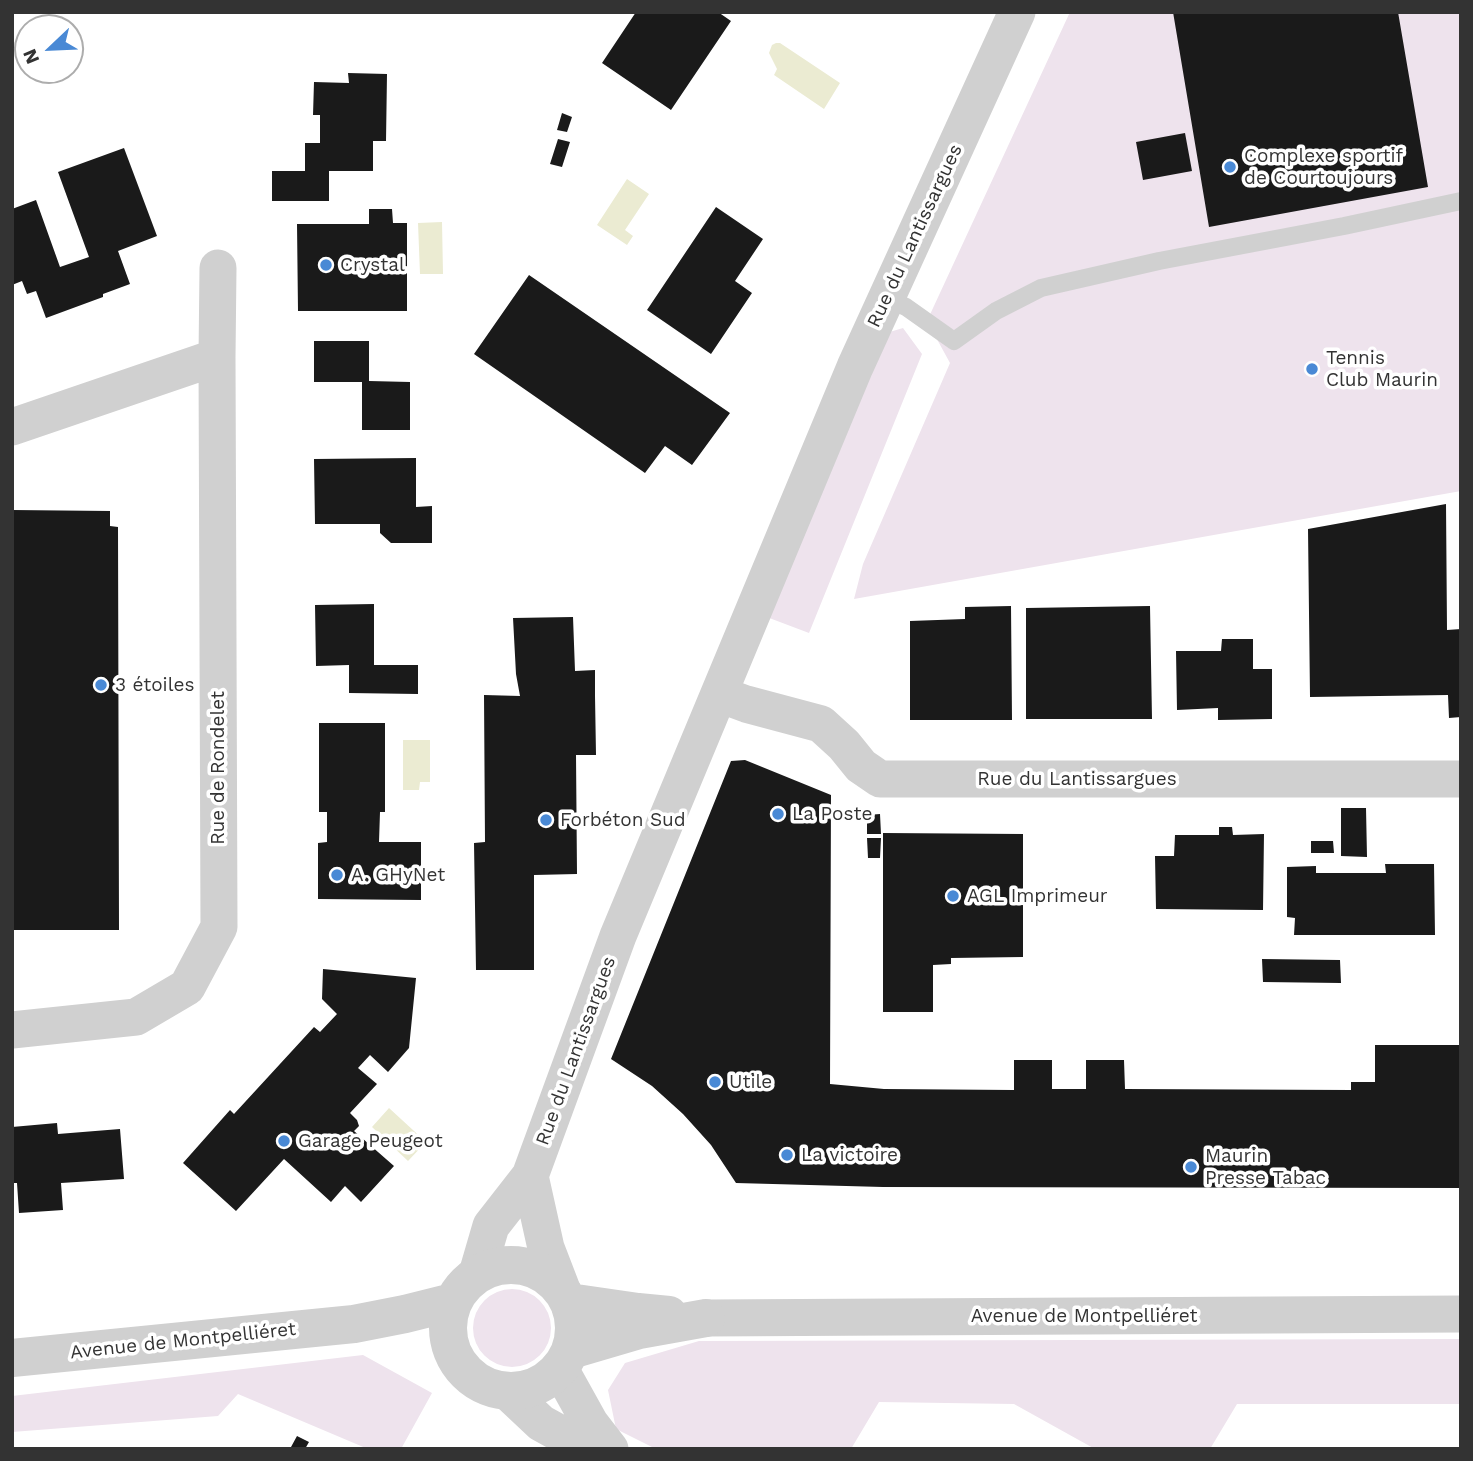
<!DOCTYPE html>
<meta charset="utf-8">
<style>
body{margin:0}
#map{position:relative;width:1473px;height:1461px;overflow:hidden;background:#fff;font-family:"Work Sans",sans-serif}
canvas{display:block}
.frame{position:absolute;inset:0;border:14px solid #333;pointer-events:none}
.north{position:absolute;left:14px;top:14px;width:70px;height:70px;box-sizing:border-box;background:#fff;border:2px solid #adadad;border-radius:50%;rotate:247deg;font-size:19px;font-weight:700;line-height:28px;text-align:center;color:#333}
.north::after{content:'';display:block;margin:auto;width:24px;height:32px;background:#4989d5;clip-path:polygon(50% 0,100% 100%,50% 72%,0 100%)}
</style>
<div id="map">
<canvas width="1473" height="1461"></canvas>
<div class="frame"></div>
<div class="north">N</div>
</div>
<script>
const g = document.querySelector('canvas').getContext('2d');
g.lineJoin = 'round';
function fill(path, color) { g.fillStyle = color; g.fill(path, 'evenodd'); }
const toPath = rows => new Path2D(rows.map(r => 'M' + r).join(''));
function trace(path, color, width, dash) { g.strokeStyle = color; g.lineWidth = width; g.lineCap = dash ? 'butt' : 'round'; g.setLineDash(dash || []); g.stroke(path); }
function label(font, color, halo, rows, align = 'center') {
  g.font = font + ' "Work Sans",sans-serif'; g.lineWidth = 7; g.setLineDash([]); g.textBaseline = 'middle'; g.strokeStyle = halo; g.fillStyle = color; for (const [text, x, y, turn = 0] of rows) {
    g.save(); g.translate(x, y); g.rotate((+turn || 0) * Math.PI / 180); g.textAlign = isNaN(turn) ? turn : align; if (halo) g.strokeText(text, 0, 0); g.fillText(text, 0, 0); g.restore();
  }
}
fill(toPath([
 [1070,12,1461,12,1461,491,854,599,863,564,950,363,927,321],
 [903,328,922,354,809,633,764,616,883,334],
 '473 1328a39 39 0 1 1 78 0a39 39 0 1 1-78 0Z',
 [1461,1339,1461,1404,1237,1404,1210,1449,1095,1449,1014,1404,879,1402,851,1449,656,1449,616,1429,608,1390,625,1363,699,1341],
 [363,1355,432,1393,401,1449,368,1449,238,1394,218,1416,12,1432,12,1396]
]), '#eee3ed');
fill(toPath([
 [776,43,780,43,840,83,824,109,774,75,777,69,769,53,772,45],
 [627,179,649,194,625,230,633,236,627,245,597,225],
 [442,222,443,274,420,274,418,223],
 [403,740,430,740,430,782,420,782,419,790,403,790],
 [389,1108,426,1142,408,1161,372,1127]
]), '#ebebd2');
fill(toPath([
 [636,12,718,12,731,21,671,110,602,63],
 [1173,12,1398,12,1428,187,1209,227],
 [348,73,387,74,386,141,373,141,373,171,329,171,329,201,272,201,272,171,305,171,305,143,320,143,320,115,313,115,314,82,349,83],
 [562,113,572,117,567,132,557,130],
 [1185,133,1192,171,1143,180,1136,142],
 [558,139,570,142,562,167,550,164],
 [124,148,157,236,118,251,130,284,103,294,103,297,46,318,36,291,27,294,22,281,12,285,12,209,36,200,60,267,89,257,58,172],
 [716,207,763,239,735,281,752,293,711,354,647,310],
 [369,209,392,209,393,223,407,223,407,311,298,311,297,224,369,224],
 [529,275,730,413,692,465,665,446,645,473,474,354],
 [314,341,369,341,369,381,410,382,410,430,362,430,362,382,314,382],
 [416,458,416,507,432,506,432,543,391,543,380,533,380,524,315,524,314,459],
 [1446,504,1447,630,1461,629,1461,717,1449,718,1448,695,1310,697,1308,529],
 [12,510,110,511,110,526,118,527,119,930,12,930],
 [374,604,374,665,418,665,418,694,349,693,349,665,316,666,315,605],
 [1011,606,1012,720,910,720,910,621,965,619,965,607],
 [1150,606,1152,719,1026,719,1026,608],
 [573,617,575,671,595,670,595,696,596,755,576,755,577,874,534,875,534,970,476,970,474,843,485,842,484,695,520,696,516,674,513,618],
 [1222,639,1253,639,1253,669,1272,669,1272,719,1218,720,1218,708,1177,710,1176,651,1221,651],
 [319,723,385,723,385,812,380,812,379,842,421,842,421,900,318,899,318,843,327,842,327,812,319,812],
 [745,760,831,795,830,1084,884,1089,1014,1090,1014,1060,1052,1060,1052,1089,1086,1089,1086,1060,1124,1060,1125,1089,1351,1090,1351,1082,1375,1082,1375,1045,1461,1045,1461,1188,883,1187,736,1183,711,1145,683,1114,652,1086,611,1059,731,761],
 [1341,808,1366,808,1367,857,1341,856],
 [880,814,881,834,867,834,867,815],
 [1219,827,1232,827,1233,835,1264,834,1263,910,1156,909,1155,856,1174,856,1175,835,1219,835],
 [883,833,1023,834,1023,957,951,958,951,964,933,965,933,1012,883,1012],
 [867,838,881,838,880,858,868,858],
 [1311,841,1333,841,1334,853,1311,853],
 [1385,864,1434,864,1435,935,1294,935,1295,918,1287,917,1287,867,1316,866,1316,873,1386,873],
 [1262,959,1340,960,1341,983,1263,982],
 [323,969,416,978,409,1048,388,1072,370,1055,358,1068,377,1084,350,1113,357,1120,359,1126,354,1131,394,1166,361,1202,345,1186,331,1202,284,1159,236,1211,183,1163,230,1110,234,1114,314,1027,320,1032,337,1014,322,999],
 [57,1123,58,1134,120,1129,124,1179,61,1183,63,1210,19,1213,17,1183,12,1183,12,1127],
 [297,1436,309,1442,305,1449,294,1449,291,1447]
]), '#1a1a1a');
trace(toPath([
 [886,298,906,307,954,341,996,311,1041,288,1159,261,1344,226,1461,201]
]), '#d0d0d0', 18);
trace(toPath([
 [12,427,217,357],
 [719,694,746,704,821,724,844,745,861,766,880,779,1461,779],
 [12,1030,136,1017,187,987,219,927,217,357,218,268],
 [530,1176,546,1248,561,1287],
 [477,1274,491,1226,530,1176,618,936,855,367,1017,12],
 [706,1318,1461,1314],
 [560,1369,590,1423,610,1449],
 [507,1391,541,1423,588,1449]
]), '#d0d0d0', 37);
trace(toPath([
 '448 1328a63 63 0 1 1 126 0a63 63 0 1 1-126 0Z',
 [569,1302,638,1312,669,1315],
 [571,1350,639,1330,706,1318],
 [12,1358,354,1324,405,1314,453,1302]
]), '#d0d0d0', 38);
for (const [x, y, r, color] of [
 [1230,167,7,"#4989d5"],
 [326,265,7,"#4989d5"],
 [1312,369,7,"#4989d5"],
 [101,685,7,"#4989d5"],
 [778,814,7,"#4989d5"],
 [546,820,7,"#4989d5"],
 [337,875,7,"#4989d5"],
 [953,896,7,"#4989d5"],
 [715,1082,7,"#4989d5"],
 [284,1141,7,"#4989d5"],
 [787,1155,7,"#4989d5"],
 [1191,1167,7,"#4989d5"]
]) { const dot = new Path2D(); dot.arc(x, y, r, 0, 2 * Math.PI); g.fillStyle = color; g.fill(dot); trace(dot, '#fff', 2.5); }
label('19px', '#333', '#fff', [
 ["Complexe sportif",1244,156],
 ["de Courtoujours",1244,178],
 ["Crystal",340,265],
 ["Tennis",1326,358],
 ["Club Maurin",1326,380],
 ["3 étoiles",115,685],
 ["La Poste",792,814],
 ["Forbéton Sud",560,820],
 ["A. GHyNet",351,875],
 ["AGL Imprimeur",967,896],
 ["Utile",729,1082],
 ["Garage Peugeot",298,1141],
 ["La victoire",801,1155],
 ["Maurin",1205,1156],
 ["Presse Tabac",1205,1178]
], 'left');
label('19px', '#333', '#fff', [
 ["Rue du Lantissargues",915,236,-65],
 ["Rue de Rondelet",218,768,-90],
 ["Rue du Lantissargues",1077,779],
 ["Rue du Lantissargues",576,1051,-70],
 ["Avenue de Montpelliéret",1084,1316],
 ["Avenue de Montpelliéret",183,1341,-6]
]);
</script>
